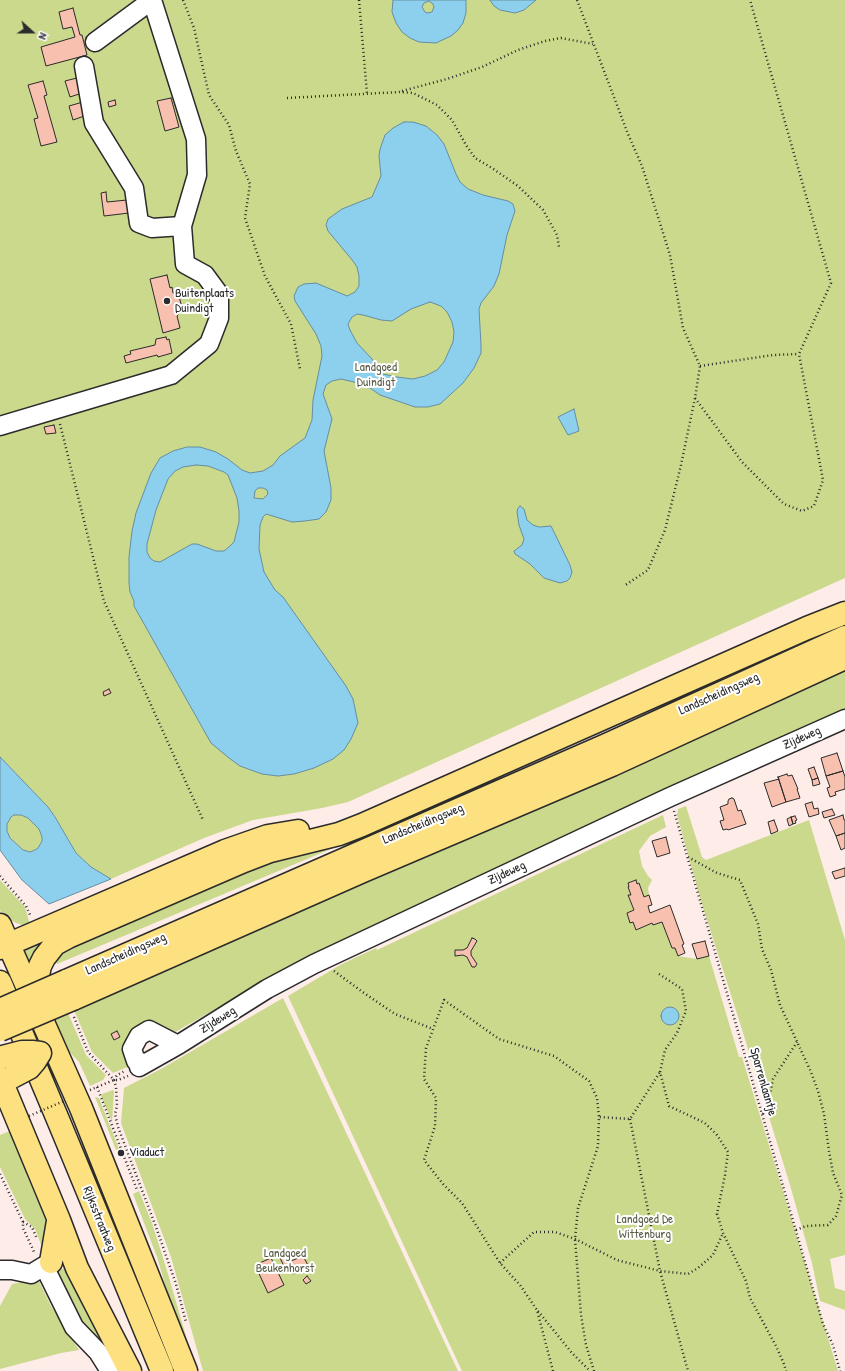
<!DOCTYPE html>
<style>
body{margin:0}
#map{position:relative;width:845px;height:1371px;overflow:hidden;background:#fdece7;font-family:"Patrick Hand",sans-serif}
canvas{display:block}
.north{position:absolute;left:12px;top:12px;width:40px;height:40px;-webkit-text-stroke:3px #fff;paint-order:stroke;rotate:111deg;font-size:11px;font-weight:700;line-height:16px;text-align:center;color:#2b2b2b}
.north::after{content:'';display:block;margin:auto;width:14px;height:18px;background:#2b2b2b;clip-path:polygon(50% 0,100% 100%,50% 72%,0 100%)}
</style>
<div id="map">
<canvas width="845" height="1371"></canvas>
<div class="north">N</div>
</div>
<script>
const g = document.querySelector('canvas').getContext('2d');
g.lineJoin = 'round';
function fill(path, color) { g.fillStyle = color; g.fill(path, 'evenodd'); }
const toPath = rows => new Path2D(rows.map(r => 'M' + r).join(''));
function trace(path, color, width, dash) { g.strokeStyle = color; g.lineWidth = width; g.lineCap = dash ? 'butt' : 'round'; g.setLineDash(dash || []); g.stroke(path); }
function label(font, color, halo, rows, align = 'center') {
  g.font = font + ' "Patrick Hand",sans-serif'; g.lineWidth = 4; g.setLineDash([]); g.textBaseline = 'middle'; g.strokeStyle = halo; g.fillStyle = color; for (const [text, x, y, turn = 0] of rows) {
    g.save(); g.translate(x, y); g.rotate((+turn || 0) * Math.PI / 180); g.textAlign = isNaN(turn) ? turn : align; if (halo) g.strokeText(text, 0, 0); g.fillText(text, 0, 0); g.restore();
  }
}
fill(toPath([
 [0,0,845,0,845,578,348,802,322,808,253,820,204,838,111,879,91,867,76,853,55,817,48,807,0,757],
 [845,668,845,709,372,928,240,995,170,1035,150,1025,134,1029,124,1044,130,1066,113,1073,92,1052,74,1010,521,814],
 [686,806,702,857,706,860,809,820,845,940,845,1255,830,1259,835,1288,845,1291,845,1310,820,1301,812,1263,790,1185,740,1023,701,901,677,815,678,809],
 [14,815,21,815,28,818,39,829,42,837,42,841,38,848,35,850,30,852,23,850,10,838,7,831,7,824,11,817],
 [663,815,666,827,650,836,639,851,642,866,648,876,652,880,648,888,649,895,644,897,639,883,637,884,636,880,628,883,629,887,628,887,631,895,628,896,634,910,627,913,630,922,633,922,636,930,652,923,654,925,662,922,672,948,675,948,678,956,697,959,709,956,739,1057,742,1057,838,1371,462,1371,288,996,340,965,376,948,377,950],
 [472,939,475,939,477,941,471,951,471,955,477,964,475,967,472,967,467,957,463,955,455,956,455,950,463,950,467,948],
 [357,838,57,964,55,958,56,954,235,871],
 [0,880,25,907,30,925,23,925,16,923,2,915,0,910],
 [37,942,42,951,33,972,18,951],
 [283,998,458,1371,203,1371,171,1257,121,1123,124,1088,161,1069],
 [68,1013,86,1055,106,1075,103,1080,90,1086,79,1062,65,1047,54,1018],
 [113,1090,114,1092,112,1122,101,1096,102,1094],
 [95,1097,99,1098,119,1149,116,1150],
 [15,1129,27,1176,51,1231,44,1252,35,1229,25,1219,0,1167,0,1135],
 [139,1191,152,1223,168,1274,196,1371,178,1328,157,1257,133,1194],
 [64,1268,70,1269,126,1371,86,1332,55,1278,58,1272],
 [37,1277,51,1306,79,1350,61,1353,0,1369,0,1306,12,1284,32,1280]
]), '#cad98c');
const water = toPath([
 [393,0,466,0,466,13,463,23,458,30,451,36,436,43,419,42,410,38,402,32,396,23,392,12,393,0],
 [429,1,433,4,434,7,432,12,427,13,425,12,422,7,424,3,429,1],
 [490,0,536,0,524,10,515,13,500,10,494,6,490,0],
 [404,122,413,122,426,126,437,135,444,144,456,174,460,182,468,189,483,195,508,201,513,204,515,211,507,235,499,274,494,286,481,303,479,309,481,345,481,353,474,368,463,383,440,404,428,407,415,407,380,395,370,388,354,382,341,379,332,381,326,385,323,394,332,419,324,451,331,488,331,500,326,512,319,519,305,521,292,522,266,514,263,517,260,525,259,549,264,572,275,590,283,597,346,686,353,699,358,723,351,739,344,750,333,759,314,768,294,774,278,776,262,774,240,766,229,758,211,743,139,615,134,606,134,601,130,592,129,583,129,557,132,531,136,513,151,473,160,458,173,451,187,447,200,447,216,452,228,459,242,470,250,473,263,471,273,465,280,456,305,438,312,420,313,400,322,356,321,346,316,334,295,301,294,296,298,287,304,284,316,283,347,296,355,292,359,286,359,276,357,267,353,261,328,231,326,225,328,219,342,209,372,197,381,176,379,156,380,149,385,135,393,128,404,122],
 [430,302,441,306,447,312,452,322,454,332,453,342,444,362,437,370,425,376,413,379,397,377,383,374,378,369,372,359,357,343,350,330,348,324,352,317,357,314,363,315,381,320,392,321,411,309,430,302],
 [196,465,208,466,224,472,228,475,237,498,239,511,239,522,234,542,230,546,224,551,216,551,197,544,192,544,160,562,154,561,150,558,147,552,147,544,156,510,168,479,175,471,183,467,196,465],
 [258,488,263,488,267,490,268,494,263,499,254,498,255,491,258,488],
 [574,409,579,431,568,435,558,417,574,409],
 [520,506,524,509,527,520,533,525,539,527,551,526,570,565,572,572,570,578,567,581,560,583,544,578,530,564,515,554,514,551,522,545,524,539,519,525,517,512,518,508,520,506],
 [0,757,48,807,55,817,76,853,91,867,111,879,49,904,22,880,0,850,0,757],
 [14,815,21,815,28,818,39,829,42,837,42,841,38,848,35,850,30,852,23,850,10,838,7,831,7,824,11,817,14,815],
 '661 1016a9 9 0 1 1 18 0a9 9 0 1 1-18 0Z'
]);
fill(water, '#8dd0ee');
trace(water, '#668ea0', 1);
const building = toPath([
 [73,8,80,35,82,35,87,55,46,66,41,47,75,37,72,27,63,29,59,12,73,8],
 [81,77,85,92,70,97,65,81,81,77],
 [43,81,47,95,44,96,57,142,41,146,34,119,38,118,28,85,43,81],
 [171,98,179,127,165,131,157,101,171,98],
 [115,100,116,105,109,107,108,102,115,100],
 [83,102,87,115,73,120,69,106,83,102],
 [106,192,107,202,127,200,129,213,104,216,101,193,106,192],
 [167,275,170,288,172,287,173,293,178,292,182,308,177,309,178,315,177,316,180,328,163,333,150,279,167,275],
 [166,337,167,340,169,339,172,353,158,357,157,355,126,363,124,356,131,354,130,351,155,345,156,339,166,337],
 [54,425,56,433,46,434,44,427,54,425],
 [109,689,111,693,104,696,103,692,109,689],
 [837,753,843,771,826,776,821,758,837,753],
 [814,767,818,778,812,780,808,769,814,767],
 [843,771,845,777,845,789,835,792,836,795,830,797,827,788,830,787,826,776,843,771],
 [787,774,788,776,792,775,798,789,797,789,800,798,786,802,778,777,787,774],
 [778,777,786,802,772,807,764,783,779,779,778,777],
 [818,778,820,784,813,786,812,780,818,778],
 [732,798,734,799,738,811,741,810,746,824,728,830,727,829,723,830,720,821,724,820,720,807,728,804,728,801,729,799,732,798],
 [812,802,814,809,818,808,819,814,809,817,805,804,812,802],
 [832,809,835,815,824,818,822,812,832,809],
 [843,815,844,820,845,820,845,833,836,836,829,820,843,815],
 [795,816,797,820,795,821,796,823,793,824,791,817,795,816],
 [791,817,793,824,789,826,787,819,791,817],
 [774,820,778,831,771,834,768,822,774,820],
 [845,833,845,848,841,850,836,836,845,833],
 [666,837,670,853,657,857,652,841,666,837],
 [845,868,845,876,835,879,832,872,845,868],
 [636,880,637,884,639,883,644,897,649,895,652,905,648,906,650,913,670,905,684,944,682,945,685,953,678,956,675,948,672,948,662,922,653,925,652,923,636,930,633,922,630,923,627,913,634,910,628,895,631,895,628,887,629,887,628,883,636,880],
 [472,938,475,939,477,941,471,951,471,955,477,964,475,967,472,967,467,957,463,955,455,956,455,950,463,950,467,948,472,938],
 [705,941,709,956,697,959,692,944,705,941],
 [117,1031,120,1037,114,1040,111,1034,117,1031],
 [288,1254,291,1261,303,1256,309,1267,293,1274,289,1266,285,1268,280,1258,288,1254],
 [271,1258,284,1285,268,1293,255,1265,271,1258],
 [307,1276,311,1281,306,1284,303,1280,307,1276]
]);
fill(building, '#f8c0ae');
trace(building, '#2b2b2b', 1);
const minor = toPath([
 [95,42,152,0],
 [84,66,94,123,134,188,139,223,152,228,182,226],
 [0,426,171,375,209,344,219,318,219,294,205,275,185,264,182,226,197,175,196,139,152,0],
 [145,1063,136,1061,132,1049,139,1036,149,1030,178,1045],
 [139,1067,178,1045,267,989,314,964,670,797,845,719],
 [44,1266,74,1327,98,1352,110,1371],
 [0,1270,12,1270,31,1274,44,1266]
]);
const major = toPath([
 [0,925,81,1108,186,1371],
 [0,948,225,851,268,836,298,831],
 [66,981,604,746,845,637],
 [0,982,59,1122,162,1371],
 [32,997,37,980,40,966,44,958,55,944,68,937,244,861,270,851,339,834,362,825,807,628,845,613],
 [73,999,363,871,612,765,845,658],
 [0,1078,59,1220,77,1268,130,1371],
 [51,1262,58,1221]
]);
trace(minor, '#2b2b2b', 21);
trace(major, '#2b2b2b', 25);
trace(toPath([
 [183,0,194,28,209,95,229,125,236,151,250,184,245,218,265,276,291,324,300,369],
 [359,0,367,94],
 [577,0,628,134,642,166,670,255,683,328,700,366,695,398,681,465,665,530,648,570,624,586],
 [402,91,447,79,482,67,518,50,545,41,561,38,593,44],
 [287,98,400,92,413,93,437,105,452,120,466,145,475,158,492,168,518,186,543,210,557,235,559,247],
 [700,366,773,355,799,354],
 [695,398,742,462,784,504,802,511,814,506,823,480,799,354,831,283,750,0],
 [60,424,104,601,203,820],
 [674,811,823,1324,833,1345,840,1371],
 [688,857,717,873,740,880,758,924,762,949,771,970,780,1005,811,1072,818,1091,824,1114,829,1151,833,1173,842,1195,836,1216,828,1225,806,1226,796,1230],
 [0,876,26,906,31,917],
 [334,971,364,993,395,1014,433,1029],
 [659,974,682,989,686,1011,677,1033,665,1050,660,1072,669,1106,705,1123,717,1135,728,1152,725,1175,717,1214,723,1233,746,1281,750,1298,776,1346,784,1364,786,1371],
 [74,1017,88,1052,114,1080,116,1087,117,1106,115,1114,118,1127,156,1227,176,1284,186,1322],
 [114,1080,117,1075,125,1071],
 [97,1087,137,1190],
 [90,1090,114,1080,118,1080,128,1076],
 [763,1114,769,1100,773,1079,797,1042],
 [630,1119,660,1271,688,1371],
 [0,1174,23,1222,23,1228,35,1254],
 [23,1222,32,1227,37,1239],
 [500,1263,534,1232,555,1232,575,1239,617,1260,660,1271,688,1274,698,1268,713,1255,723,1233],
 [538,1311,572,1353,590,1371],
 [553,1371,537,1310,520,1285,500,1263,462,1203,443,1184,424,1160,435,1126,436,1098,424,1079,426,1048,444,1000,499,1039,554,1056,589,1081,597,1098,599,1117],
 [594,1371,586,1345,581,1315,575,1239,578,1208,598,1146,599,1117,630,1119,660,1072]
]), '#2b2b2b', 2.5, [1, 3]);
trace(minor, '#fff', 18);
trace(major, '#fde080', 22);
const majorBridge = toPath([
 [0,1010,66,981],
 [0,1030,73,999],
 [3,1057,22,1052,32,1052,40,1053,35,1061,29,1068,12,1077]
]);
trace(majorBridge, '#2b2b2b', 25, []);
trace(toPath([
 [29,1116,64,1101]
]), '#2b2b2b', 2.5, [1, 3]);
trace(majorBridge, '#fde080', 22);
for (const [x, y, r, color] of [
 [167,301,4,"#2b2b2b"],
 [121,1153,4,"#2b2b2b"]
]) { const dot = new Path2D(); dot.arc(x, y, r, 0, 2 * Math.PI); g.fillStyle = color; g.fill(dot); trace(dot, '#fff', 1.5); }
label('13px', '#2b2b2b', '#fff', [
 ["Buitenplaats",175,294],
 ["Duindigt",175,309],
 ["Viaduct",129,1153]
], 'left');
label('13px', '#5b5f48', '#fff', [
 ["Landgoed",376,368],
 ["Duindigt",376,383],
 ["Landgoed De",645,1220],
 ["Wittenburg",645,1235],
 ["Landgoed",285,1254],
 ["Beukenhorst",285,1269]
]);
label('13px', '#2b2b2b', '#fff', [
 ["Landscheidingsweg",719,694,-24],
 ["Zijdeweg",802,738,-24],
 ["Landscheidingsweg",423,824,-23],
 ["Zijdeweg",507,873,-25],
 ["Landscheidingsweg",126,954,-24],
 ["Zijdeweg",218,1020,-32],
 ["Sparrenlaantje",763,1082,74],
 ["Rijksstraatweg",99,1219,68]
]);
</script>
